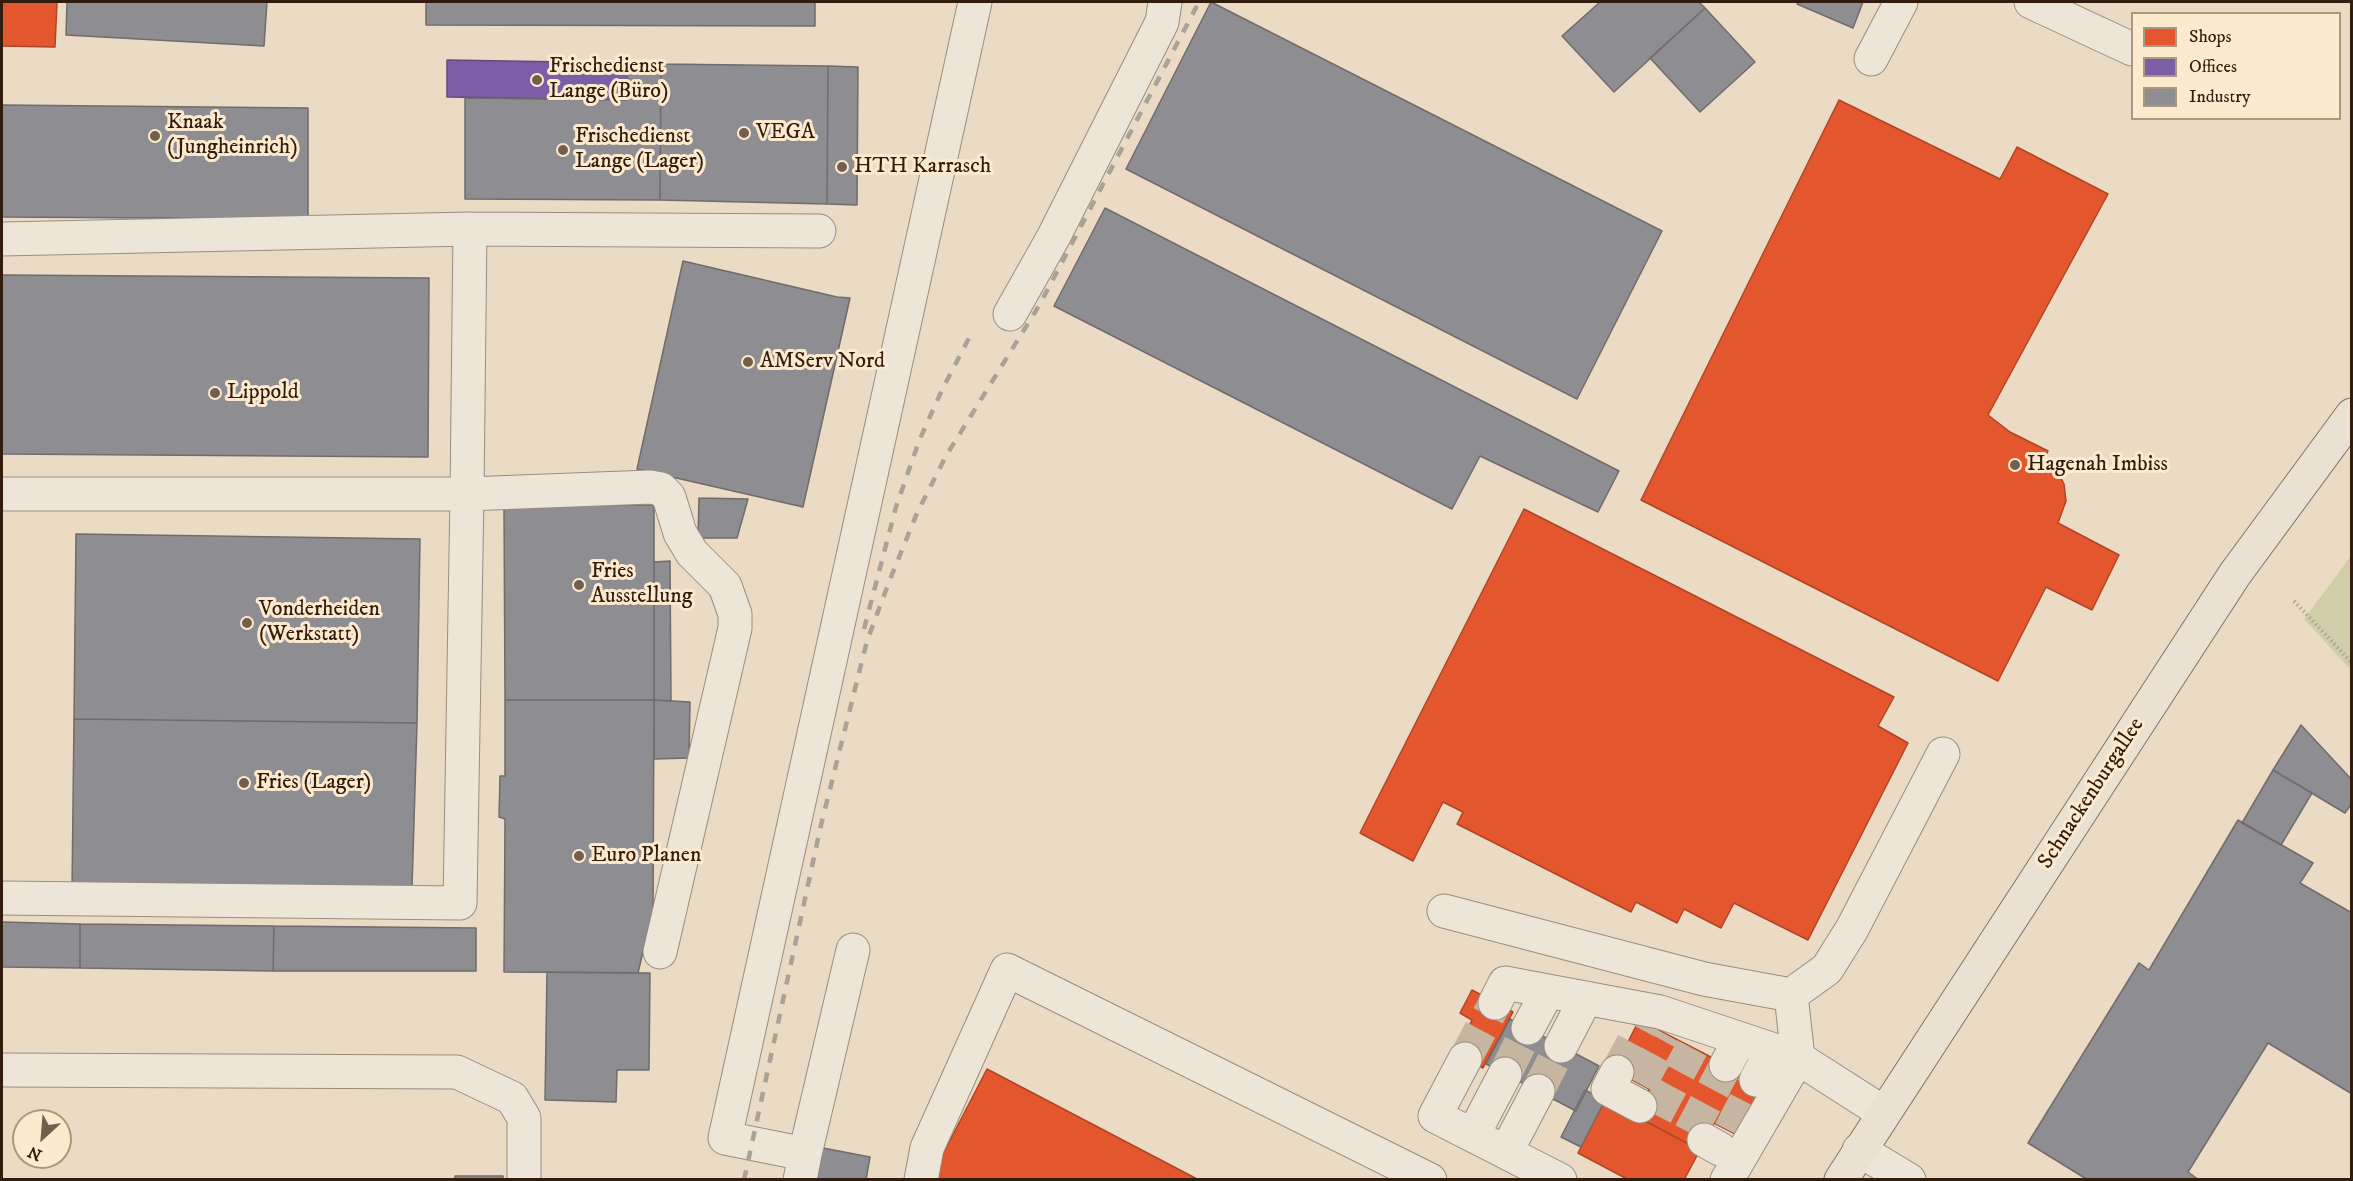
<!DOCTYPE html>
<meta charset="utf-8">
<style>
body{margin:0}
#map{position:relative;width:2353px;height:1181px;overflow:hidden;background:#ebdbc4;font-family:"IM FELL DW Pica",serif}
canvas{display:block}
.frame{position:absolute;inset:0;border:3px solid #321c0e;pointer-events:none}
.legend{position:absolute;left:2131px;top:12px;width:210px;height:108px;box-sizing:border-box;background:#fdeace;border:2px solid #ac9881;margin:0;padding:8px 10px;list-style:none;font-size:18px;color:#321c0e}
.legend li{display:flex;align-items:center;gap:12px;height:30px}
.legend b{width:30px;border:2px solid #ac9881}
.north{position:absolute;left:12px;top:1109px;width:60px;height:60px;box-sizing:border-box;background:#fdeace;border:2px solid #ac9881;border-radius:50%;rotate:206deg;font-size:16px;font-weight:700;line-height:24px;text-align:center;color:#321c0e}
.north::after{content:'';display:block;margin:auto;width:21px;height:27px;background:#735f4e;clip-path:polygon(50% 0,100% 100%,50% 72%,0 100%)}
</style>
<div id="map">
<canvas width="2353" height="1181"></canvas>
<div class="frame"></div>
<ul class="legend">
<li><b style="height:16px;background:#e4572e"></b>Shops</li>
<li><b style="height:16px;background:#7b5ea7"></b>Offices</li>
<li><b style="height:16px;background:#8d8d92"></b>Industry</li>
</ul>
<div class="north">N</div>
</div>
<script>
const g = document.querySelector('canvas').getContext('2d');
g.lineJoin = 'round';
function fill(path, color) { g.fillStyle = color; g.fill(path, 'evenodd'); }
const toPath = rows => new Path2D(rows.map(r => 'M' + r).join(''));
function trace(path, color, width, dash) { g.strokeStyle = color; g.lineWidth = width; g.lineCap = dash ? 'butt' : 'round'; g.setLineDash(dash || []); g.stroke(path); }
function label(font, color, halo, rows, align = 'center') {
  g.font = font + ' "IM FELL DW Pica",serif'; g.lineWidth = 6; g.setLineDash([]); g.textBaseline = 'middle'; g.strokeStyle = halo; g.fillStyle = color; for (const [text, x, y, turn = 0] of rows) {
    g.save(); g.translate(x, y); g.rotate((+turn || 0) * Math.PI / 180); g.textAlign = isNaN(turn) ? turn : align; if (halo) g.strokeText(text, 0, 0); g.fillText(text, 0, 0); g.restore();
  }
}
fill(toPath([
 [2351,556,2351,670,2304,619]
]), '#d0cda8');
const shops = toPath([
 [2,2,57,2,55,47,2,46,2,2],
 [1839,100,2000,179,2017,147,2108,194,1988,415,2010,432,2048,451,2043,461,2058,472,2064,484,2066,501,2058,523,2119,555,2092,610,2046,587,1998,681,1641,500,1839,100],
 [1524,509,1894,697,1878,726,1908,743,1808,940,1734,903,1721,928,1684,909,1677,923,1636,902,1631,912,1457,824,1463,812,1443,802,1413,861,1360,833,1524,509],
 [1472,990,1513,1012,1483,1068,1455,1053,1472,1020,1460,1013,1472,990],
 [1639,1020,1771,1088,1745,1139,1714,1123,1700,1150,1636,1116,1649,1089,1614,1070,1639,1020],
 [987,1069,1199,1180,935,1180,931,1177,987,1069],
 [1605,1100,1700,1150,1684,1180,1629,1180,1578,1153,1605,1100]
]);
fill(shops, '#e4572e');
trace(shops, '#af4524', 1.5);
const offices = toPath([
 [447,60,628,63,627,100,447,97,447,60]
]);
fill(offices, '#7b5ea7');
trace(offices, '#654a79', 1.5);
const industry = toPath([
 [67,2,267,2,264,46,66,35,67,2],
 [426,2,815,2,815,26,426,25,426,2],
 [1211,2,1662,231,1577,399,1126,169,1211,2],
 [1600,2,1699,2,1705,8,1614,92,1562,36,1600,2],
 [1798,2,1863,2,1853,28,1797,4,1798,2],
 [1705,8,1755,62,1700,112,1650,58,1705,8],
 [628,63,661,64,660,200,465,199,465,98,627,100,628,63],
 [661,64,828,66,827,204,660,200,661,64],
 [828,66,858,67,857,205,827,204,828,66],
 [2,105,308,108,308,219,2,217,2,105],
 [1105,208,1619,471,1598,512,1480,456,1452,509,1054,306,1105,208],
 [683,261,837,297,850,298,803,507,637,469,683,261],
 [2,275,429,278,428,457,2,454,2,275],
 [699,498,748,499,737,538,698,538,699,498],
 [504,505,654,505,654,700,505,700,504,505],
 [76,534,420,539,417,723,74,719,76,534],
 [670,561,671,701,654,700,654,562,670,561],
 [505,700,654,700,653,909,638,973,504,972,505,819,499,817,500,776,505,776,505,700],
 [654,700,690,702,689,758,654,759,654,700],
 [74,719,417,723,412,887,72,890,74,719],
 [2301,725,2352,780,2352,803,2345,813,2273,770,2301,725],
 [2273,770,2312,793,2281,845,2242,823,2273,770],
 [2238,820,2313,863,2300,883,2352,913,2352,1094,2268,1043,2188,1172,2199,1180,2088,1180,2028,1143,2139,963,2149,970,2238,820],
 [2,922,80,924,80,968,2,967,2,922],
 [80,924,274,926,273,971,80,968,80,924],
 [274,926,476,928,476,971,273,971,274,926],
 [547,972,650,973,649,1070,617,1070,616,1102,545,1100,547,972],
 [1510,1019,1599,1066,1576,1111,1486,1064,1510,1019],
 [1585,1090,1605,1100,1581,1147,1561,1137,1585,1090],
 [823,1148,870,1157,866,1180,816,1180,823,1148],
 [455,1176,503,1176,503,1180,455,1180,455,1176]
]);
fill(industry, '#8d8d92');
trace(industry, '#726b6a', 1.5);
trace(toPath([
 [1465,1059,1495,1003],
 [1617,1072,1644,1022],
 [1505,1074,1528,1028],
 [1640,1084,1667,1035],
 [1538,1091,1561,1046],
 [1656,1115,1692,1048],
 [1730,1131,1756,1080],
 [1690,1133,1726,1065]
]), '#c6b5a0', 33, [33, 16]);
const minor = toPath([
 [2031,2,2132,49],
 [1871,59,1901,2],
 [470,229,467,494,650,487,661,489,669,497,680,533,692,553,725,586,735,614,735,628,660,952],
 [2,239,470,229,819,231],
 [1010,314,1054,236,1162,22,1165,2],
 [2,494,467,494,460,903,2,898],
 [1444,911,1704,979,1791,995,1798,1058,1727,1180],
 [1791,995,1827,969,1852,929,1943,754],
 [1495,1003,1505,983,1660,1012,1798,1058,1884,1113],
 [1528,1028,1548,991],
 [1561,1046,1586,998],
 [1465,1059,1435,1116,1560,1180],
 [1726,1065,1740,1039],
 [2,1070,457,1072,512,1098,524,1118,524,1180],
 [1617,1072,1608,1089,1640,1106],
 [1756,1080,1772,1050],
 [1473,1135,1505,1074],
 [1704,1140,1720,1149],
 [1859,1150,1909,1180],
 [1506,1152,1538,1091],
 [805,1154,853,950],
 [800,1180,805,1154,725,1138,975,2],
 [921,1180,927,1148,1007,970,1430,1180]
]);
const major = toPath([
 [1841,1180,2235,574,2352,415]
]);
trace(minor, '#988d7f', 35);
trace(major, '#7f7466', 35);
trace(toPath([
 [2294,601,2352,663]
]), '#aaa197', 4, [1.5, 3]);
trace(minor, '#eee5d9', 33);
trace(major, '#eae1d3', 33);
trace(toPath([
 [864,629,896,507,919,441,942,390,970,336],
 [744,1180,821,825,867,641,889,582,917,513,946,456,1040,304,1199,2]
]), '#aaa197', 4.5, [10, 10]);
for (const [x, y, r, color] of [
 [537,80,6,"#735f4e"],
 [744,133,6,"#735f4e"],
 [155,136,6,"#735f4e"],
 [563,150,6,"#735f4e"],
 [842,167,6,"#735f4e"],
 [748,362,6,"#735f4e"],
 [215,393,6,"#735f4e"],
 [2015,465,6,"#735f4e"],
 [579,585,6,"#735f4e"],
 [247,623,6,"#735f4e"],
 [244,783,6,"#735f4e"],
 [579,856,6,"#735f4e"]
]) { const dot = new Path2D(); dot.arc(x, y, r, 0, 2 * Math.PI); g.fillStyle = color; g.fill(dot); trace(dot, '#fdeace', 2); }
label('22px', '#321c0e', '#fdeace', [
 ["Frischedienst",549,67],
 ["Lange (Büro)",549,92],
 ["Knaak",167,123],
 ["(Jungheinrich)",167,148],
 ["VEGA",756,133],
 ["Frischedienst",575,137],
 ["Lange (Lager)",575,162],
 ["HTH Karrasch",854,167],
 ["AMServ Nord",760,362],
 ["Lippold",227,393],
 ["Hagenah Imbiss",2027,465],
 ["Fries",591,572],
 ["Ausstellung",591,597],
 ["Vonderheiden",259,610],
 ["(Werkstatt)",259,635],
 ["Fries (Lager)",256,783],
 ["Euro Planen",591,856]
], 'left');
label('22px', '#321c0e', '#fdeace', [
 ["Schnackenburgallee",2092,794,-57]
]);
</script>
